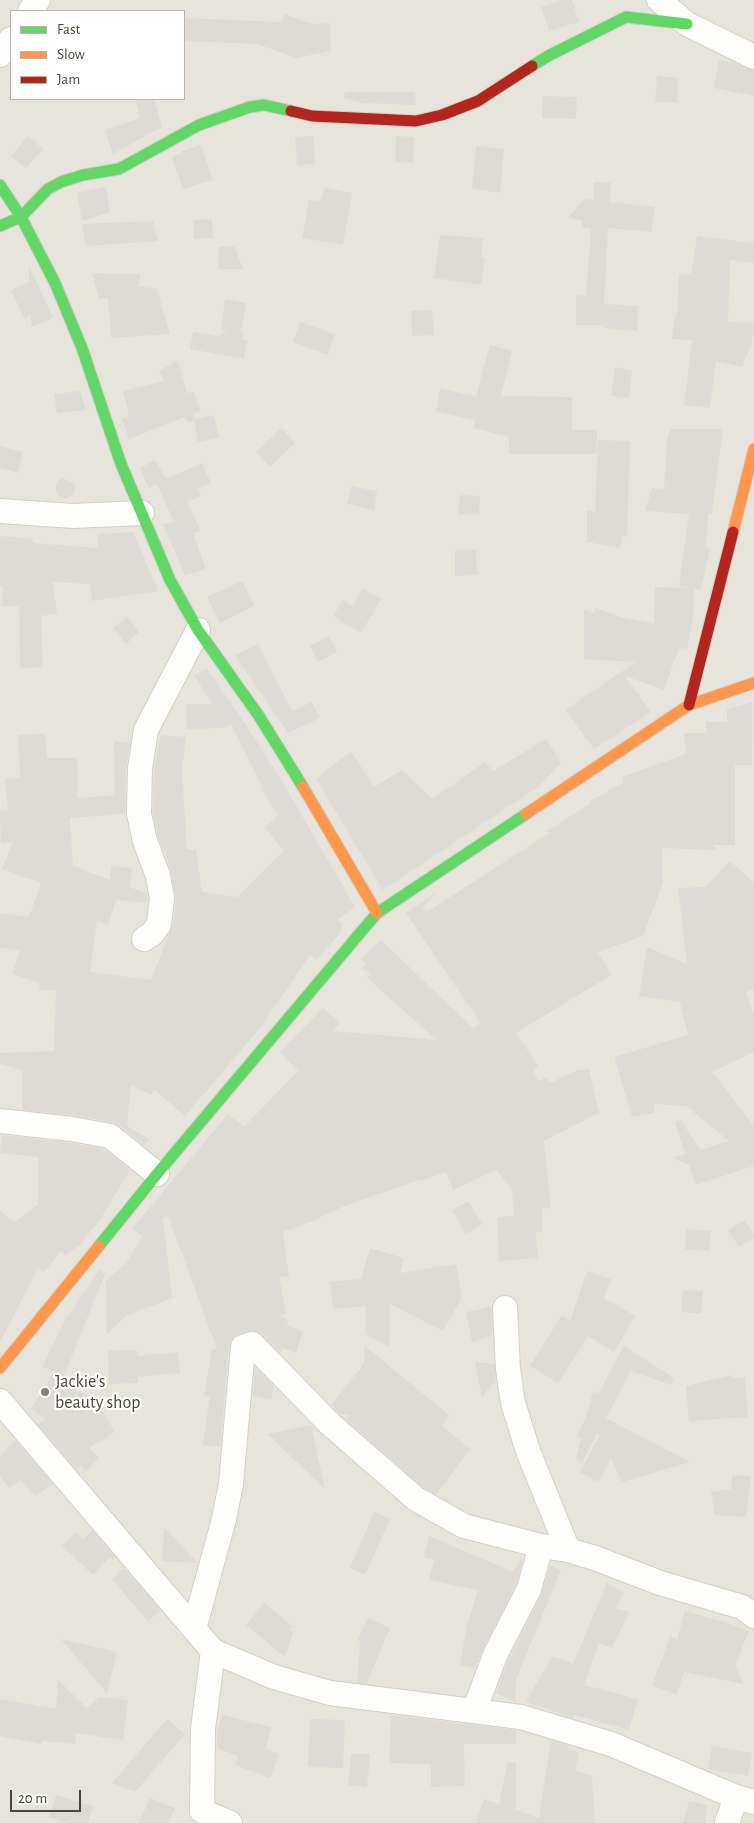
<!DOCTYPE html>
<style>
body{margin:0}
#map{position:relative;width:754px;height:1823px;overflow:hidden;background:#f4f2ee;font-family:"Alegreya Sans",sans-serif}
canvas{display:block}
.legend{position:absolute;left:10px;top:10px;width:175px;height:90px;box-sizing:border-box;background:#fff;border:1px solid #b7b4b0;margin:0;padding:6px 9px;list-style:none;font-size:15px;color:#4b4439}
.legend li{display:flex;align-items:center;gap:10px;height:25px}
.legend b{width:25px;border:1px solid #b7b4b0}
.scale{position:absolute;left:10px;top:1790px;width:71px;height:22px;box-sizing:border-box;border:2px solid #4b4439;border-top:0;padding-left:6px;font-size:15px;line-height:18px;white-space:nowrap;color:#4b4439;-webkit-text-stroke:4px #fff;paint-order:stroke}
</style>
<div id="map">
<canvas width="754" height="1823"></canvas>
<ul class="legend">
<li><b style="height:6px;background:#63d668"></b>Fast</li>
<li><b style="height:6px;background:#ff974d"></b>Slow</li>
<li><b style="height:6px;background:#b3261e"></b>Jam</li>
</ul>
<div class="scale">20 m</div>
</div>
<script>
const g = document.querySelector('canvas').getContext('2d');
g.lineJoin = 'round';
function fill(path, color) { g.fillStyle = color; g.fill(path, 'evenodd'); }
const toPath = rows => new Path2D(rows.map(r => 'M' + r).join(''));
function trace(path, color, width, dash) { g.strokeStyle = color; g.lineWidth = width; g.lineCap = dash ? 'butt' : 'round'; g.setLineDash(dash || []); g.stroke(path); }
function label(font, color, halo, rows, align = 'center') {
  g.font = font + ' "Alegreya Sans",sans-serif'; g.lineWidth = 4.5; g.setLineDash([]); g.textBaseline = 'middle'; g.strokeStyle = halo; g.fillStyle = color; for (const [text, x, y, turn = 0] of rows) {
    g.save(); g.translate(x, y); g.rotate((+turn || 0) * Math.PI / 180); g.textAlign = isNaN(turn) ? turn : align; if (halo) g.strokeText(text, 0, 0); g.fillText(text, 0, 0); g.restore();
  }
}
fill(toPath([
 [0,0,754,0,754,1823,0,1823],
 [11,11,184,11,184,99,11,99]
]), '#e7e4dc');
fill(toPath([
 [563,0,572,0,579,22,549,31,541,7],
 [284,14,313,24,330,23,331,51,296,58,257,44,184,41,184,18,281,22],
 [719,60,737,64,754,71,754,96,714,88],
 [657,76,678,78,677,103,655,102],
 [345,92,415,92,416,105,362,103,344,98],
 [543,96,577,97,576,119,542,118],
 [135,99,154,99,162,127,113,154,105,130,140,118],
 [28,136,43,149,26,168,11,156],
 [314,136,315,164,297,165,295,137],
 [396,136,414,137,413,163,395,162],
 [201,145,213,180,183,189,172,158,185,150],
 [476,146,504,149,500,193,472,189],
 [594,182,611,183,610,202,655,207,651,232,608,228,604,304,638,306,637,331,603,328,604,325,576,325,576,295,586,296,591,229,581,227,582,221,568,218,584,199,593,200],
 [106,187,110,212,82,221,77,193],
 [324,188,352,193,343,245,302,238,309,200,321,201],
 [212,219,213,238,194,239,193,220],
 [153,221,158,241,86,246,82,224],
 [440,235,483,238,481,257,485,258,481,285,434,278],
 [697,236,754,243,754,263,730,260,728,322,754,323,752,343,742,367,716,361,710,408,684,405,692,340,672,339,675,315,677,315,679,274,691,275],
 [219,246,235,247,243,269,218,269],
 [29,266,53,318,31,327,31,315,24,318,11,290,29,282],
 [92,273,140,274,139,286,157,289,170,334,111,338,108,298,99,299],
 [225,299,246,303,242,329,237,330,244,331,242,340,247,341,244,359,190,349,193,332,218,336,228,330,221,331],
 [432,310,434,335,412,336,411,311],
 [300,322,335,334,328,355,293,342],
 [490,345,512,351,501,396,572,397,572,430,597,430,597,454,509,454,509,437,473,428,475,420,436,412,440,389,476,396],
 [178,360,187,393,194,392,201,411,193,414,195,419,214,415,219,438,198,442,194,420,188,423,185,417,129,439,122,419,129,416,123,391,164,381,159,371],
 [615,367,632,370,629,398,611,396],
 [80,391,86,410,57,413,54,394],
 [281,428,295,443,270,467,256,452],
 [670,429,723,429,712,513,708,513,706,548,710,549,701,590,679,586,689,514,645,511,652,488,664,489,667,439],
 [598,440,630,441,627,537,622,536,620,548,587,542,587,510,595,512],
 [0,446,23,452,18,473,0,468],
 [155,460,166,479,202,463,211,483,198,489,201,496,188,502,200,530,193,533,206,569,185,576,184,573,163,524,174,522,157,484,149,488,140,468],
 [61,477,75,484,74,494,66,499,58,496,56,491,56,485],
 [351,486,377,491,374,510,347,504],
 [460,495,480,496,479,515,458,514],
 [133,532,158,591,92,601,90,584,53,582,57,614,41,616,43,667,20,668,19,607,2,606,3,587,0,587,0,536,33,539,33,543,98,548,97,534],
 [476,549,477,575,455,576,455,550],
 [242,581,254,606,220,623,207,597],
 [655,587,694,588,693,617,687,649,679,648,664,690,625,676,651,712,594,749,565,710,636,662,584,659,584,610,594,613,595,608,621,617,654,624],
 [363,588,381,599,361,633,333,616,343,600,353,606],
 [127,617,139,632,126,644,113,628],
 [329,636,337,652,318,662,310,646],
 [258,644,292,711,312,702,320,718,288,733,235,655],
 [207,669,246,725,283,783,355,907,337,920,341,923,341,930,338,935,317,960,310,955,260,1028,185,1116,154,1089,151,1095,131,1085,127,1126,149,1139,144,1146,119,1125,112,1122,74,1115,22,1110,22,1070,0,1064,0,1053,54,1051,56,991,39,990,40,983,12,974,20,950,0,948,0,913,29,917,41,883,2,869,13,842,1,843,0,811,8,810,5,779,20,778,18,735,45,734,47,758,77,758,78,798,115,795,114,741,130,743,126,768,125,814,70,818,73,866,110,880,111,866,132,868,130,887,147,894,148,903,116,900,108,925,97,921,90,972,151,980,174,921,176,899,171,873,165,851,163,851,158,837,153,813,154,769,161,735,186,737,182,770,187,850,196,849,202,892,237,897,283,851,265,827,278,815,260,787,262,786,231,724,224,728,187,729,186,704,212,704,194,675],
 [753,702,752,765,735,765,735,845,713,845,718,850,662,848,663,882,643,936,598,952,611,975,516,1033,539,1067,533,1069,538,1081,546,1078,550,1083,578,1070,589,1069,599,1113,544,1141,551,1208,542,1209,543,1232,536,1232,538,1258,499,1261,497,1217,514,1216,512,1189,496,1170,453,1190,446,1172,420,1181,419,1180,342,1207,313,1221,283,1232,289,1276,279,1277,286,1314,278,1315,287,1319,288,1326,303,1331,296,1353,282,1348,281,1354,262,1334,255,1331,239,1334,233,1338,229,1346,220,1447,203,1445,210,1395,204,1396,212,1349,217,1349,168,1216,163,1218,172,1298,126,1316,107,1334,106,1281,127,1262,142,1236,132,1229,228,1114,244,1127,298,1071,280,1052,323,1008,340,1023,332,1031,437,1040,367,978,370,974,363,968,366,964,361,959,381,940,473,1028,480,1022,406,913,437,892,423,907,427,912,549,833,547,831,591,803,590,801,624,782,622,777,686,754,684,733,706,733,706,722,727,722,727,709],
 [546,739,561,763,538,787,383,890,316,779,351,751,374,787,402,770,432,799,485,762,493,771],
 [730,861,754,883,754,989,746,992,754,1015,754,1052,712,1072,754,1126,754,1166,695,1185,689,1165,673,1158,685,1154,675,1122,681,1120,700,1150,729,1141,686,1106,655,1104,654,1113,632,1117,614,1057,688,1035,680,1002,639,996,647,947,687,964,678,888,706,887],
 [2,1135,70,1143,104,1149,130,1170,101,1218,80,1245,65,1255,61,1251,43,1273,38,1268,0,1342,0,1211,14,1222,38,1205,38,1157,0,1153],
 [468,1201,482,1224,466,1234,452,1210],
 [745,1220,754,1235,754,1237,739,1247,728,1230],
 [686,1229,711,1231,709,1251,685,1249],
 [370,1248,404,1258,400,1273,456,1264,462,1297,443,1331,390,1304,389,1347,365,1334,366,1306,333,1309,330,1282,361,1279],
 [99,1270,105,1274,64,1376,42,1367,65,1320],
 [587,1271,611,1279,604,1298,635,1316,614,1352,588,1336,558,1383,530,1366,562,1315,570,1321],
 [683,1290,703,1291,701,1314,681,1312],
 [491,1307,493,1335,472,1342,466,1312],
 [365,1346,450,1416,442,1426,470,1449,436,1495,424,1488,344,1418,352,1416,339,1413,331,1405,364,1364],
 [624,1346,674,1378,671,1385,631,1371,606,1418,690,1462,622,1482,611,1459,598,1482,580,1472,600,1435,597,1434,582,1462,576,1459,581,1438,577,1436,586,1417,593,1391,598,1394],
 [137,1350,137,1356,178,1352,180,1373,138,1377,138,1383,109,1384,108,1351],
 [475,1362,494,1364,496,1384,493,1383,482,1398],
 [255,1367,274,1386,271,1400,253,1396],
 [53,1374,96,1402,115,1432,89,1448,99,1458,86,1471,81,1466,76,1469,38,1425,46,1419,31,1409],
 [732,1375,732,1378,745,1377,748,1417,689,1421,686,1386],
 [311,1425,325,1489,268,1434],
 [16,1441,53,1484,35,1496,21,1480,9,1488,0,1476,0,1458,8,1446],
 [732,1475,751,1476,746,1517,715,1515,711,1492,731,1489],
 [374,1512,390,1519,365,1575,350,1568],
 [164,1527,198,1563,162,1561],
 [92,1530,116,1559,109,1558,93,1575,62,1546,76,1532,83,1539],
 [429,1536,513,1572,520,1560,523,1561,516,1584,484,1647,475,1668,460,1665,467,1625,478,1590,429,1580,434,1560,424,1557],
 [550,1566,561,1570,515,1682,516,1682,515,1702,496,1693,509,1659,541,1595],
 [124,1568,161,1611,148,1621,112,1579],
 [607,1583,624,1593,616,1608,629,1612,612,1648,599,1643,584,1685,638,1699,629,1730,574,1715,573,1718,526,1702,552,1656,573,1664],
 [264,1603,292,1626,289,1629,293,1632,285,1657,246,1625],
 [685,1611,725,1622,749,1631,735,1666,744,1684,684,1672,677,1694,652,1686,670,1636,677,1640],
 [368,1618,390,1628,366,1684,357,1683,360,1640,358,1639],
 [61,1639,117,1652,107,1693],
 [58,1680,87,1708,99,1697,128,1700,123,1740,76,1733,75,1744,42,1741,41,1744,0,1736,0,1699,56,1709],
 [222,1715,271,1727,266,1749,279,1754,270,1778,235,1765,238,1756,217,1748,217,1731],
 [391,1715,516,1730,516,1744,464,1744,465,1786,431,1787,431,1764,389,1763],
 [167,1719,185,1734,135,1792,112,1783],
 [310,1719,345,1720,343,1768,308,1767],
 [551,1740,569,1746,568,1749,579,1753,575,1771,592,1776,595,1823,476,1823,484,1799,499,1804,508,1762,516,1763,516,1810,539,1818],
 [712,1746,752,1753,748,1776,708,1769],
 [351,1754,370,1754,367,1787,348,1785],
 [56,1795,93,1806,88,1823,68,1823,49,1818],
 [150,1798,175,1808,168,1823,139,1823],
 [689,1801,707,1805,705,1823,683,1823]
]), '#dedbd6');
const street = toPath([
 [659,0,687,24,754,57],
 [30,11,38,0],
 [0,55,11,39],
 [0,511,73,516,142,513],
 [144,939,152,934,159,924,162,898,158,876,145,841,139,814,140,768,146,730,198,630],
 [0,1121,72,1129,110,1136,157,1174],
 [505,1308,508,1369,513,1403,528,1451,568,1550,595,1558,660,1583,742,1607,754,1616],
 [0,1401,213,1651,203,1729,202,1811,230,1823],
 [194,1629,224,1519,231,1484,243,1347,252,1344,330,1424,416,1499,464,1526,541,1546,568,1550],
 [213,1651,274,1677,330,1693,521,1717,611,1744,736,1797,754,1802],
 [474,1711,496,1653,529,1589,541,1546],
 [727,1823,736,1797]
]);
const fast = toPath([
 [532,66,548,56,626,17,687,24],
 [0,185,21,217,55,283,82,348,121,464,170,580,198,630,259,716,303,787],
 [0,226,21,217,48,189,61,182,83,175,119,169,199,125,250,107,264,105,291,111],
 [99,1246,157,1174,377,913,526,814]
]);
const slow = toPath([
 [733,532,754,449],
 [303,787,377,913],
 [526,814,689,705,754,683],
 [0,1368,99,1246]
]);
const jam = toPath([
 [291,111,312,116,416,121,442,115,478,101,532,66],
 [689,705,733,532]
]);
trace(street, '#d2d0cb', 26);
trace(fast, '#d3cfc5', 13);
trace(slow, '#d3cfc5', 13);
trace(jam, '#d3cfc5', 13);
trace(street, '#fdfdfc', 24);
trace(fast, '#63d668', 11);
trace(slow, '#ff974d', 11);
trace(jam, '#b3261e', 11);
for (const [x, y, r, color] of [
 [45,1392,5,"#868178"]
]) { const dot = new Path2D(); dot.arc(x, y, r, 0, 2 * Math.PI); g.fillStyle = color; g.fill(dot); trace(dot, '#fff', 2); }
label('18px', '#4b4439', '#fff', [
 ["Jackie's",55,1382],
 ["beauty shop",55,1403]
], 'left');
</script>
